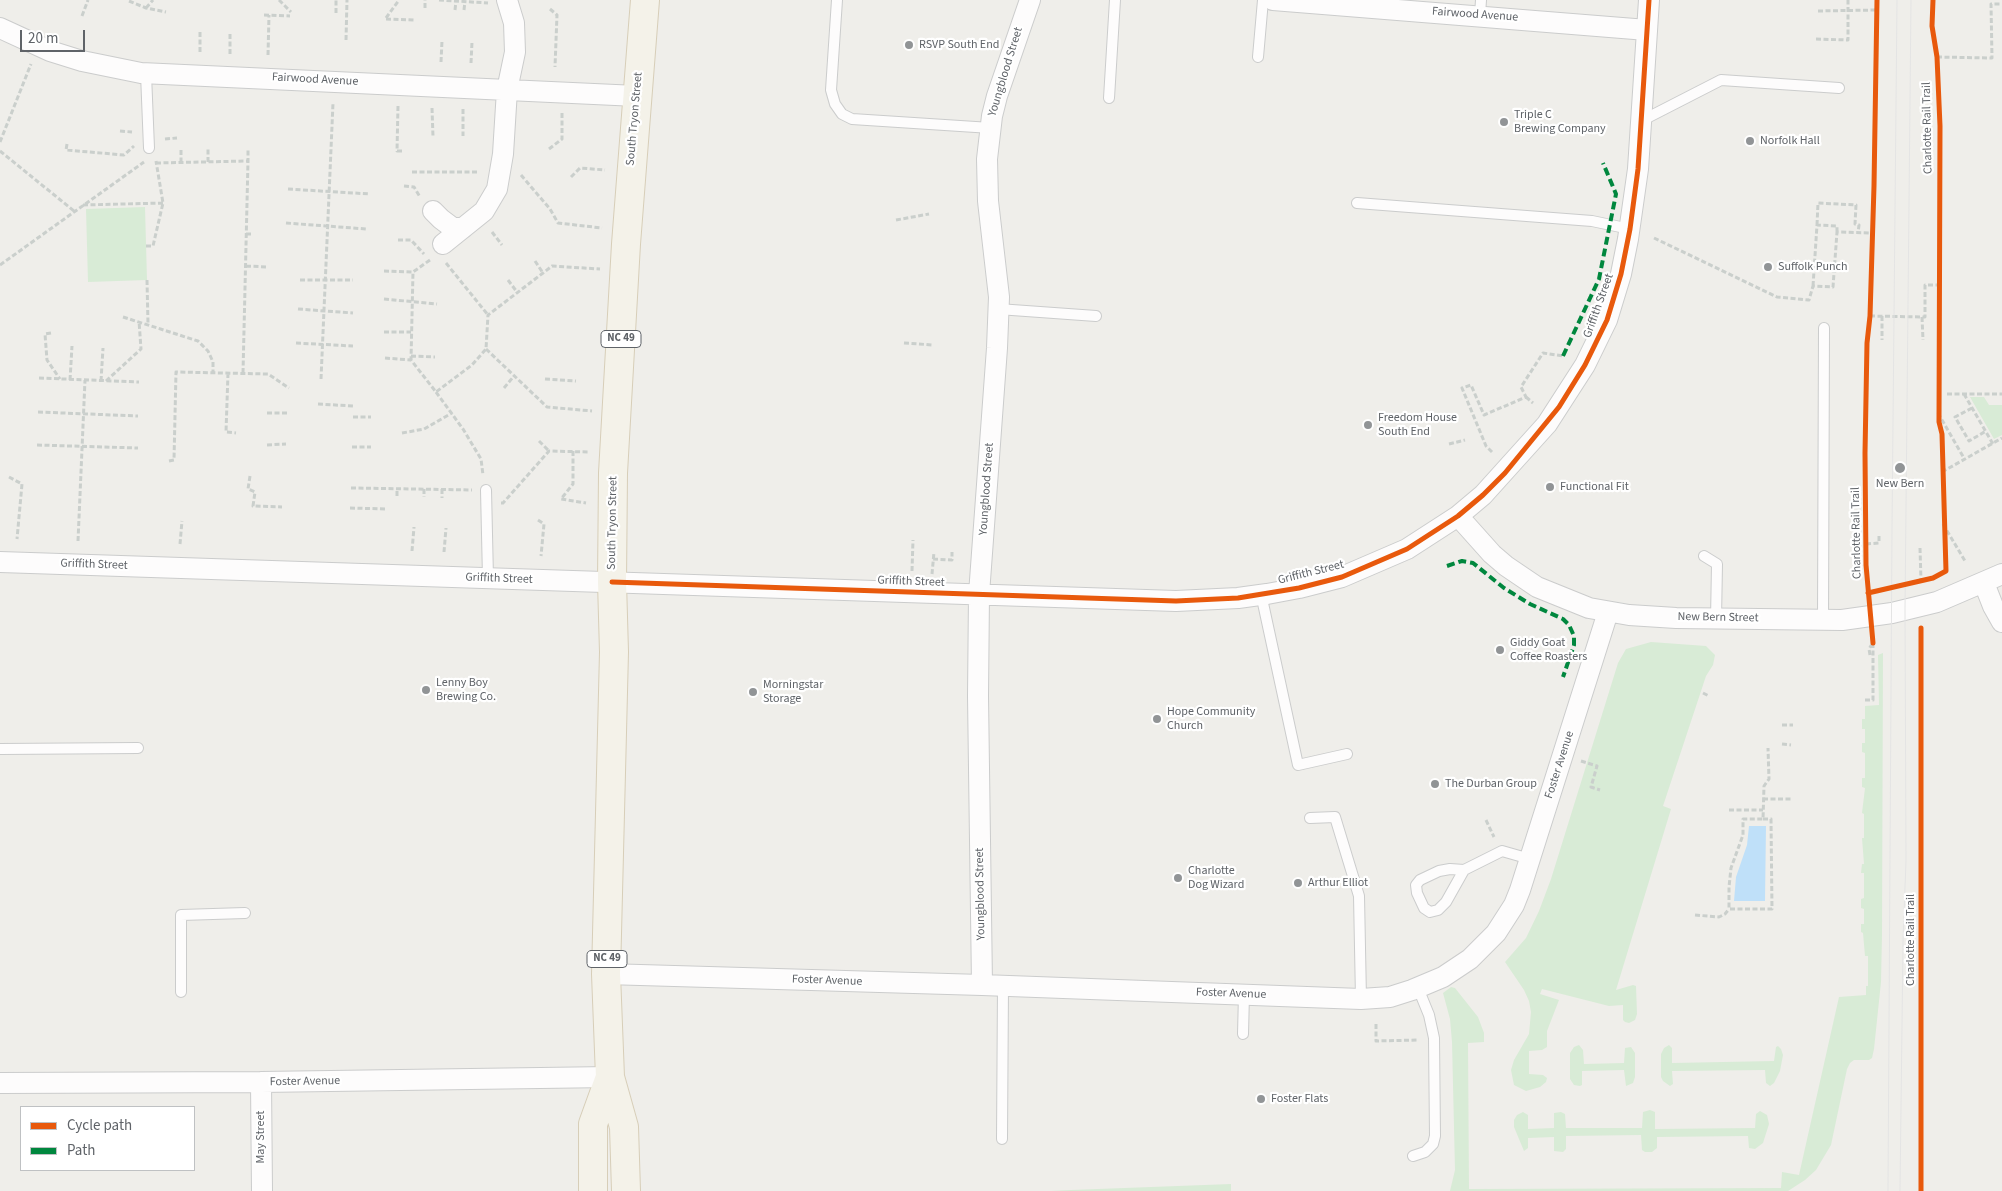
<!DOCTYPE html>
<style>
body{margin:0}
#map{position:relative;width:2002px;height:1191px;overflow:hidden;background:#efeeea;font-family:"Source Sans 3",sans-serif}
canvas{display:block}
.legend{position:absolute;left:20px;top:1106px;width:175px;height:65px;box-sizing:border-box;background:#fff;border:1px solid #bfc1c3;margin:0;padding:6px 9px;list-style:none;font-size:15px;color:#5f6368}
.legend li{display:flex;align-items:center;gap:10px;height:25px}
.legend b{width:25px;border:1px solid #bfc1c3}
.scale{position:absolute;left:20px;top:30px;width:65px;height:22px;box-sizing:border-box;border:2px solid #5f6368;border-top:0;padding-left:6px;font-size:15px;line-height:18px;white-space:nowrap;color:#5f6368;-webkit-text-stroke:4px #fff;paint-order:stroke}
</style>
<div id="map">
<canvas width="2002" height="1191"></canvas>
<ul class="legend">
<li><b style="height:6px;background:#e8590c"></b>Cycle path</li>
<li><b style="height:6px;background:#00873e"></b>Path</li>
</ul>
<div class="scale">20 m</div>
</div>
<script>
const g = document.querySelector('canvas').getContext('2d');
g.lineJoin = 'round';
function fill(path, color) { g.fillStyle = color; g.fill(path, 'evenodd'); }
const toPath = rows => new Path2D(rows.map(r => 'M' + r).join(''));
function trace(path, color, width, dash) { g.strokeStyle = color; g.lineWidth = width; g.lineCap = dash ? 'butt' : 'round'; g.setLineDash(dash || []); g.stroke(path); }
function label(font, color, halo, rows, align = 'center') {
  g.font = font + ' "Source Sans 3",sans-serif'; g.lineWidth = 4.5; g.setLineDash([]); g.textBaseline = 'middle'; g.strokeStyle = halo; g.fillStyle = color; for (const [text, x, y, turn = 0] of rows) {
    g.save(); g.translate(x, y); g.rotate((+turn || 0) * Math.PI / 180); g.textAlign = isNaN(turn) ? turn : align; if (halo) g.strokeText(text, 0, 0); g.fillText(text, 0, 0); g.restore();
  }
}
fill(toPath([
 [145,207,147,280,88,282,86,209],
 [1970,397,1984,397,1989,405,2002,405,2002,435,1994,439],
 [1651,642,1706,646,1715,655,1713,665,1706,676,1663,806,1671,809,1616,990,1633,985,1636,986,1637,1014,1635,1020,1629,1023,1625,1022,1623,1020,1623,1005,1609,1006,1542,989,1540,994,1559,1000,1547,1031,1547,1047,1542,1050,1529,1051,1529,1074,1543,1075,1547,1078,1546,1082,1540,1087,1526,1091,1514,1085,1511,1070,1514,1060,1529,1034,1531,1012,1529,1001,1524,990,1505,962,1526,938,1539,911,1551,879,1618,663,1626,649],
 [1883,653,1882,935,1881,982,1874,1049,1872,1058,1869,1060,1854,1060,1850,1063,1847,1069,1831,1145,1816,1170,1805,1180,1788,1191,1450,1191,1455,1170,1452,1042,1450,1019,1443,993,1451,987,1455,988,1478,1017,1484,1033,1484,1042,1468,1043,1469,1189,1781,1188,1782,1172,1799,1175,1839,997,1866,995,1866,986,1868,986,1868,956,1865,956,1863,933,1861,932,1861,924,1864,924,1864,909,1861,908,1861,899,1864,898,1864,873,1861,873,1862,864,1864,864,1862,838,1864,838,1864,814,1862,813,1865,788,1862,787,1862,778,1865,778,1865,753,1862,752,1862,743,1865,743,1865,729,1862,729,1862,719,1865,719,1865,706,1879,705,1878,655],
 [1579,1045,1583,1050,1584,1064,1624,1063,1625,1048,1631,1047,1635,1053,1635,1077,1633,1083,1626,1086,1624,1070,1582,1071,1582,1085,1580,1086,1574,1085,1570,1079,1570,1053,1574,1047],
 [1669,1045,1672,1048,1672,1063,1774,1061,1776,1047,1778,1046,1781,1049,1783,1055,1780,1071,1774,1083,1770,1086,1766,1083,1765,1070,1672,1071,1673,1084,1670,1086,1663,1081,1661,1077,1661,1054,1664,1048],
 [1650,1110,1655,1112,1655,1129,1755,1128,1756,1114,1760,1111,1767,1115,1769,1124,1763,1143,1755,1149,1749,1148,1748,1136,1657,1137,1657,1148,1652,1152,1645,1152,1642,1150,1641,1135,1566,1136,1566,1149,1563,1152,1554,1151,1554,1137,1528,1138,1528,1148,1524,1151,1514,1127,1514,1120,1517,1115,1523,1112,1528,1115,1528,1129,1554,1128,1554,1113,1561,1112,1565,1114,1566,1128,1642,1128,1643,1112],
 [1231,1184,1231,1191,1051,1191,1071,1190]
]), '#d8ebd6');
fill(toPath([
 [1749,826,1766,826,1765,901,1734,901,1736,877,1747,845]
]), '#bfe0f9');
const service = toPath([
 [837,0,831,90,835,104,842,114,852,119,991,128],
 [1480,15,1481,0],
 [1258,57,1263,0],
 [146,74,149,148],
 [1109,98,1115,0],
 [1641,121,1721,80,1839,88],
 [1357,203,1592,221,1630,229],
 [998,309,1096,316],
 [486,490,488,578],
 [1704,556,1717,564,1716,619],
 [1261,594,1298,765,1347,754],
 [1823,620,1824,328],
 [0,749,138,748],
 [1310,818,1335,817,1359,896,1361,999],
 [1464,870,1446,902,1438,910,1430,912,1424,908,1417,893,1416,885,1420,880,1439,871,1450,869,1464,870,1502,851,1530,859],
 [181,992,181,915,245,913],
 [1243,1034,1244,994],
 [1002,1139,1003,986],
 [1413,1156,1425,1152,1433,1144,1435,1136,1434,1038,1429,1015,1418,988]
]);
const minor = toPath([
 [1273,0,1647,30],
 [0,28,50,51,82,61,141,73,637,96],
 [433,211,441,219,453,228,463,228],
 [443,244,484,211,497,189,503,154,507,90,515,52,514,23,507,0],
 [1458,516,1492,554,1506,566,1537,587,1589,608,1629,615,1676,618,1842,620,1892,613,1937,602,2002,574],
 [0,562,1176,601,1238,598,1267,594,1299,588,1342,577,1407,549,1458,516,1483,495,1547,424,1585,365,1607,320,1621,274,1628,239,1638,169,1649,0],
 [1984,583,1993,606,2002,622],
 [606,974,982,985,1361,999,1390,997,1412,990,1443,977,1470,959,1496,933,1514,905,1520,890,1608,612],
 [982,985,978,696,979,594,997,348,999,297,988,201,987,159,992,116,997,96,1030,0],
 [261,1082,262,1191],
 [0,1083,261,1082,610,1077]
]);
const primary = toPath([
 [593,1191,593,1124,610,1077],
 [626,1191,624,1127,610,1077,606,974,614,652,612,582,613,473,626,244,645,0]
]);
trace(service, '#cbcccc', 12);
trace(minor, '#cbcccc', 22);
trace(primary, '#d7ceb8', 30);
trace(toPath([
 [279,0,291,12],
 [439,0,488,3],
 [129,1,146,8,166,12],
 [146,8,153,0],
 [425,8,425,0],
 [550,9,557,15,555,67],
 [455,10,456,1],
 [464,10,465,1],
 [1818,11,1876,10],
 [336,13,336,0],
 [264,15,290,16],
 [82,16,88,0],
 [386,18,399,0],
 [386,19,415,20],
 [1816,39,1848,40,1848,0],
 [346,40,347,0],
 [200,52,200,30],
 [230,54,230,32],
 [268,55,269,15],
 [1937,57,1992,58,1991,4,2002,4],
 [441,62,442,41],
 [471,63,472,42],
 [398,106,397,151,404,151],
 [432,108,433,137],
 [463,109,463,136],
 [120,131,132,132],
 [165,139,177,138],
 [0,142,31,64],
 [67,144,66,150,124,155,134,146],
 [549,149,562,139,562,113],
 [181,150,181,163],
 [0,151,74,211],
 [208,162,208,149],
 [156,163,248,161,248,148],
 [412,172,479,172],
 [521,175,550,209,558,223,602,228],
 [571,177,580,168,605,170],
 [404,186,414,187,420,197],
 [288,189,370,194],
 [83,205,163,203],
 [896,220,929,214],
 [286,223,366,229],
 [1817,225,1818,203,1856,205,1855,224,1859,225,1858,233],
 [492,232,502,245],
 [246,234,253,234],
 [1654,238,1777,297,1809,300,1813,286,1833,287,1837,232,1872,233],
 [398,240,411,240,424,254],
 [146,246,153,246,163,203,156,161],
 [430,260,413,272,411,360,436,392,472,365,486,349,488,315,543,273,552,266,600,269],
 [535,261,543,273],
 [446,263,488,315],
 [0,265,144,162],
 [246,266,268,267],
 [384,271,413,272],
 [147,280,148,324],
 [300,280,353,280],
 [508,280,517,292],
 [1813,286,1817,225,1837,226,1837,232],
 [384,299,437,304],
 [298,309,353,313],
 [1870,316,1925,317,1925,285,1939,285],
 [1882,316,1882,340],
 [123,317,198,341,208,351,213,362,213,373],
 [1922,317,1923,340],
 [384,332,411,332],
 [51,333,45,334,47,360,60,379],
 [296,343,353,346],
 [904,343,933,345],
 [486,349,547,407,592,411],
 [411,356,435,357],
 [385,358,411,360],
 [228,373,226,432,236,433],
 [243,373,248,161],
 [39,378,139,382],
 [321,379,333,103],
 [545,379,576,381],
 [70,380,72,346],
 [101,381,103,348],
 [106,381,141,349,139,321],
 [504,388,514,376],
 [436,392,463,429,481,459,483,475],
 [1947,394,2002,394],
 [1964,394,1993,444],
 [1526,397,1533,403],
 [318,404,353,406],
 [1972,408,1955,417,1969,441,1986,431],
 [38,412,138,416],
 [267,413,288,413],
 [1938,413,1965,460],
 [353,417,371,417],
 [402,433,424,429,452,413],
 [539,441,549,451],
 [1449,444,1465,440],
 [37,445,138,448],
 [267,445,286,444],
 [352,447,371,447],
 [573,451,573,484,561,499,586,503],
 [1492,452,1486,446,1462,388,1471,385,1484,415,1526,397,1521,387,1543,353,1563,356],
 [169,461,174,460,176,372,268,374,289,388],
 [1942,472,2002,438],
 [250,476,248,489,255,492,253,506,282,507],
 [9,477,22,484,17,539],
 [351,488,472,490],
 [424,489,424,497],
 [442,489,442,498],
 [397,496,397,489],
 [501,503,503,503,549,451,589,452],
 [350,508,387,509],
 [538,520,544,524,541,556],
 [1943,524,1965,561],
 [78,541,85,380],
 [180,544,182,521],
 [1866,544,1879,543,1879,534],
 [1920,548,1921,581],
 [412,551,414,527],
 [444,552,446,528],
 [933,559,952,560,952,552],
 [912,571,913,540],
 [932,574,934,552],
 [1870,655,1869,649,1872,644],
 [1703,693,1709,696],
 [1865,700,1873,700,1873,643],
 [1782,725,1793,725],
 [1782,744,1791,745],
 [1581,761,1597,766,1591,787,1600,790],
 [1763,799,1792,799],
 [1729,810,1763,810],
 [1763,819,1771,819,1772,909,1729,909,1729,887,1731,868,1743,835,1743,819,1763,819,1764,786,1769,779,1768,748],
 [1486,820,1494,837],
 [1695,915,1719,917,1725,914,1729,909],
 [1376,1024,1376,1041,1419,1040]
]), '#cacfcc', 3, [5, 2.5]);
trace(service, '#fdfcfc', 10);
trace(minor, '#fdfcfc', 20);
trace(primary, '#f4f2e9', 28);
trace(toPath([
 [1888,1191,1892,528,1897,0],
 [1900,1191,1903,942,1906,860,1905,610,1911,0]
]), '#e4e4e4', 1);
trace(toPath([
 [1563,356,1599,279,1616,194,1603,163],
 [1447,566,1462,561,1473,563,1504,588,1530,604,1563,619,1569,625,1574,636,1574,645,1563,677]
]), '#00873e', 4, [8, 4]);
trace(toPath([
 [612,582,1176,601,1238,598,1299,588,1342,577,1407,549,1458,516,1483,495,1505,473,1559,407,1585,365,1607,320,1621,274,1630,229,1638,169,1649,0],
 [1868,593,1933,578,1946,571,1942,434,1939,422,1940,126,1937,57,1932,26,1933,0],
 [1921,628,1921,1191],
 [1873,643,1866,565,1865,453,1867,343,1870,316,1874,186,1877,0]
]), '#e8590c', 5);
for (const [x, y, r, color] of [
 [909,45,5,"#919496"],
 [1504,122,5,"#919496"],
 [1750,141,5,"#919496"],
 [1768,267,5,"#919496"],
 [1368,425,5,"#919496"],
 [1900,468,6,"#919496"],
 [1550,487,5,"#919496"],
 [1500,650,5,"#919496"],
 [426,690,5,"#919496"],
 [753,692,5,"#919496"],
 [1157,719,5,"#919496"],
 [1435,784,5,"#919496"],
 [1178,878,5,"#919496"],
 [1298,883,5,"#919496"],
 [1261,1099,5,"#919496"]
]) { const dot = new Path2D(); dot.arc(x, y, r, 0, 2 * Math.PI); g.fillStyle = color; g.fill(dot); trace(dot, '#fff', 2); }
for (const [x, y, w] of [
 [621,339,40],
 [607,959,40]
]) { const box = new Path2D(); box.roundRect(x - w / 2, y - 8.5, w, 17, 4); g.fillStyle = '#fff'; g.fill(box); trace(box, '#5f6368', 1); }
label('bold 11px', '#5f6368', null, [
 ["NC 49",621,339],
 ["NC 49",607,959]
]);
label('12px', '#5f6368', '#fff', [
 ["Fairwood Avenue",1475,15,4],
 ["Youngblood Street",1006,72,-73],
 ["Fairwood Avenue",315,80,3],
 ["South Tryon Street",635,119,-85],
 ["Charlotte Rail Trail",1928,128,-91],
 ["Griffith Street",1599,306,-70],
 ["Youngblood Street",987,489,-86],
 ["South Tryon Street",613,523,-89],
 ["Charlotte Rail Trail",1857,533,-91],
 ["Griffith Street",94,565,2],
 ["Griffith Street",1311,573,-14],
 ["Griffith Street",499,579,2],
 ["Griffith Street",911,582,2],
 ["New Bern Street",1718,618,1],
 ["Foster Avenue",1560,765,-72],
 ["Youngblood Street",981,894,-91],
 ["Charlotte Rail Trail",1911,940,-90],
 ["Foster Avenue",827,981,2],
 ["Foster Avenue",1231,994,2],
 ["Foster Avenue",305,1082,-1],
 ["May Street",261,1137,-90]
]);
label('12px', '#5f6368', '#fff', [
 ["RSVP South End",919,45],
 ["Triple C",1514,115],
 ["Brewing Company",1514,129],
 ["Norfolk Hall",1760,141],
 ["Suffolk Punch",1778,267],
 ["Freedom House",1378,418],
 ["South End",1378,432],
 ["New Bern",1900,484,"center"],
 ["Functional Fit",1560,487],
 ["Giddy Goat",1510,643],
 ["Coffee Roasters",1510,657],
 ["Lenny Boy",436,683],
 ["Brewing Co.",436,697],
 ["Morningstar",763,685],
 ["Storage",763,699],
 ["Hope Community",1167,712],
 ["Church",1167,726],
 ["The Durban Group",1445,784],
 ["Charlotte",1188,871],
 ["Dog Wizard",1188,885],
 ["Arthur Elliot",1308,883],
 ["Foster Flats",1271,1099]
], 'left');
</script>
